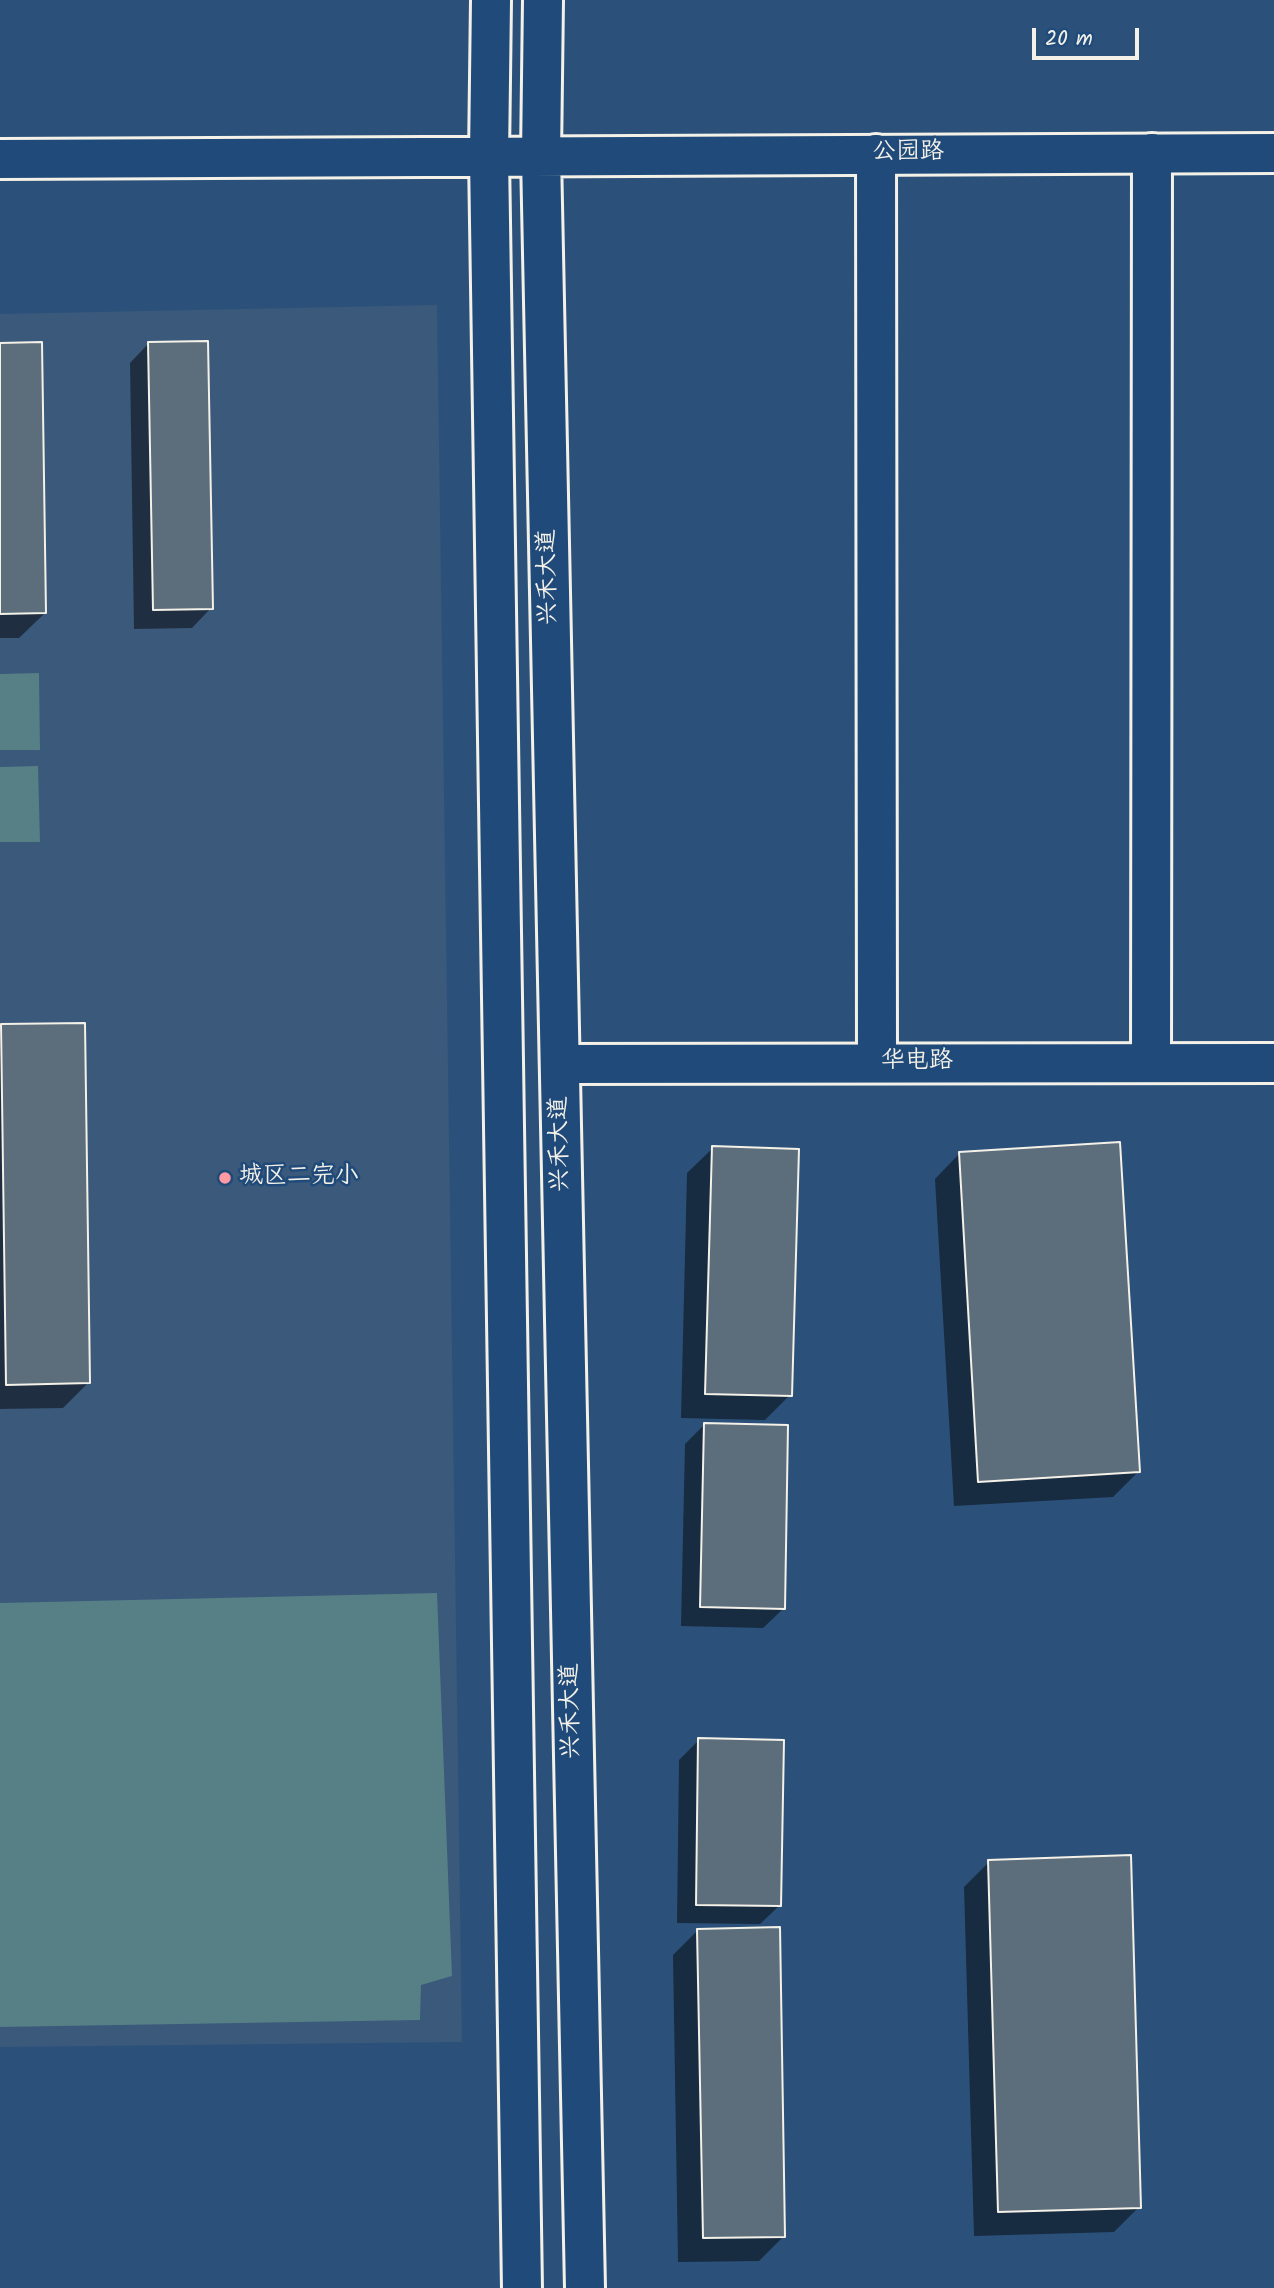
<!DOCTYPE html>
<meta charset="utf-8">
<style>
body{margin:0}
#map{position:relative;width:1274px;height:2288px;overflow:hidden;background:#2b517a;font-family:Kalam,sans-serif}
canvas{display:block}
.scale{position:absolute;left:1032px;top:28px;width:107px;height:32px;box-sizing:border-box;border:4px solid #f4f1e8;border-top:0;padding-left:9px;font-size:21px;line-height:24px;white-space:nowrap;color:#f4f1e8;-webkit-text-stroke:5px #1f4a7a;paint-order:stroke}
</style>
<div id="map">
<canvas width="1274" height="2288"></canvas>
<div class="scale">20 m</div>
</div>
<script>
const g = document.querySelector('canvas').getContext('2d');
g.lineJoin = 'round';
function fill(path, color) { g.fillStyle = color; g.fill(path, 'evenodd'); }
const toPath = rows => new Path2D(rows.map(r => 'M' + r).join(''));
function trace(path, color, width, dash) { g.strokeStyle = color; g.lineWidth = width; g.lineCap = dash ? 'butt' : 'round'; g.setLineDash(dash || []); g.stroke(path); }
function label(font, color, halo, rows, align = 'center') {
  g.font = font + ' Kalam,"LXGW WenKai TC",sans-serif'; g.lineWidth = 5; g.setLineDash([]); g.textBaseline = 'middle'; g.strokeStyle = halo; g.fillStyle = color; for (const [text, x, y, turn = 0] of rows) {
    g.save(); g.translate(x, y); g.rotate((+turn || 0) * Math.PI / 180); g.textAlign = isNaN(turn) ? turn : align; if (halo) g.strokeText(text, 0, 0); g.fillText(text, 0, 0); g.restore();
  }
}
fill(toPath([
 [437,305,462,2042,0,2047,0,314]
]), '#3a597b');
fill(toPath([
 [39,673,40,750,0,750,0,674],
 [38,766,40,842,0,842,0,767],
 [437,1593,452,1976,421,1985,420,2020,0,2027,0,1603]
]), '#577f86');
fill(toPath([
 [149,343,211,608,192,628,134,629,130,363],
 [0,345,45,613,19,638,0,638],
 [2,1026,88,1383,63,1408,0,1409,0,1028],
 [713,1148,790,1395,765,1420,681,1418,687,1173],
 [960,1153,1138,1472,1113,1497,954,1506,935,1179],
 [704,1425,783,1609,763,1628,681,1626,685,1444],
 [699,1740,780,1905,760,1924,677,1923,679,1760],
 [989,1862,1139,2207,1114,2232,974,2236,964,1887],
 [698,1930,784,2236,759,2261,678,2262,673,1955]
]), '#0007');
const building = toPath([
 [208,341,213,609,153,610,148,342,208,341],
 [42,342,46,613,0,614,0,343,42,342],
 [85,1023,90,1383,6,1385,1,1024,85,1023],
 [1120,1142,1140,1472,978,1482,959,1152,1120,1142],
 [712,1146,799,1149,792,1396,705,1394,712,1146],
 [704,1423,788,1425,785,1609,700,1607,704,1423],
 [698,1738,784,1740,781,1906,696,1905,698,1738],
 [1131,1855,1141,2208,998,2212,988,1860,1131,1855],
 [780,1927,785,2237,703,2238,697,1929,780,1927]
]);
fill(building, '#5c6d7c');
trace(building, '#f4f1e8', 2);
const minor = toPath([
 [876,154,877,1063],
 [1151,1063,1152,153],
 [560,1064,1274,1063]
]);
const major = toPath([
 [491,0,489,157,522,2288],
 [543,0,541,156,585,2288],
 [0,159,1274,153]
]);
trace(minor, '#f4f1e8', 44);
trace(major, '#f4f1e8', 44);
trace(minor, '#1f4a7a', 38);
trace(major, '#1f4a7a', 38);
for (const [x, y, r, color] of [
 [225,1178,7,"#ff9aa2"]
]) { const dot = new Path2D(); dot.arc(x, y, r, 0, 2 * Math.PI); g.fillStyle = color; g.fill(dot); trace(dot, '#1f4a7a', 2.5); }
label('24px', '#f4f1e8', '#1f4a7a', [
 ["公园路",908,154],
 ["兴禾大道",550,577,-91],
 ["华电路",917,1063],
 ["兴禾大道",562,1144,-91],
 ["兴禾大道",573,1711,-91]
]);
label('24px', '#f4f1e8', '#1f4a7a', [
 ["城区二完小",239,1178]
], 'left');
</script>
